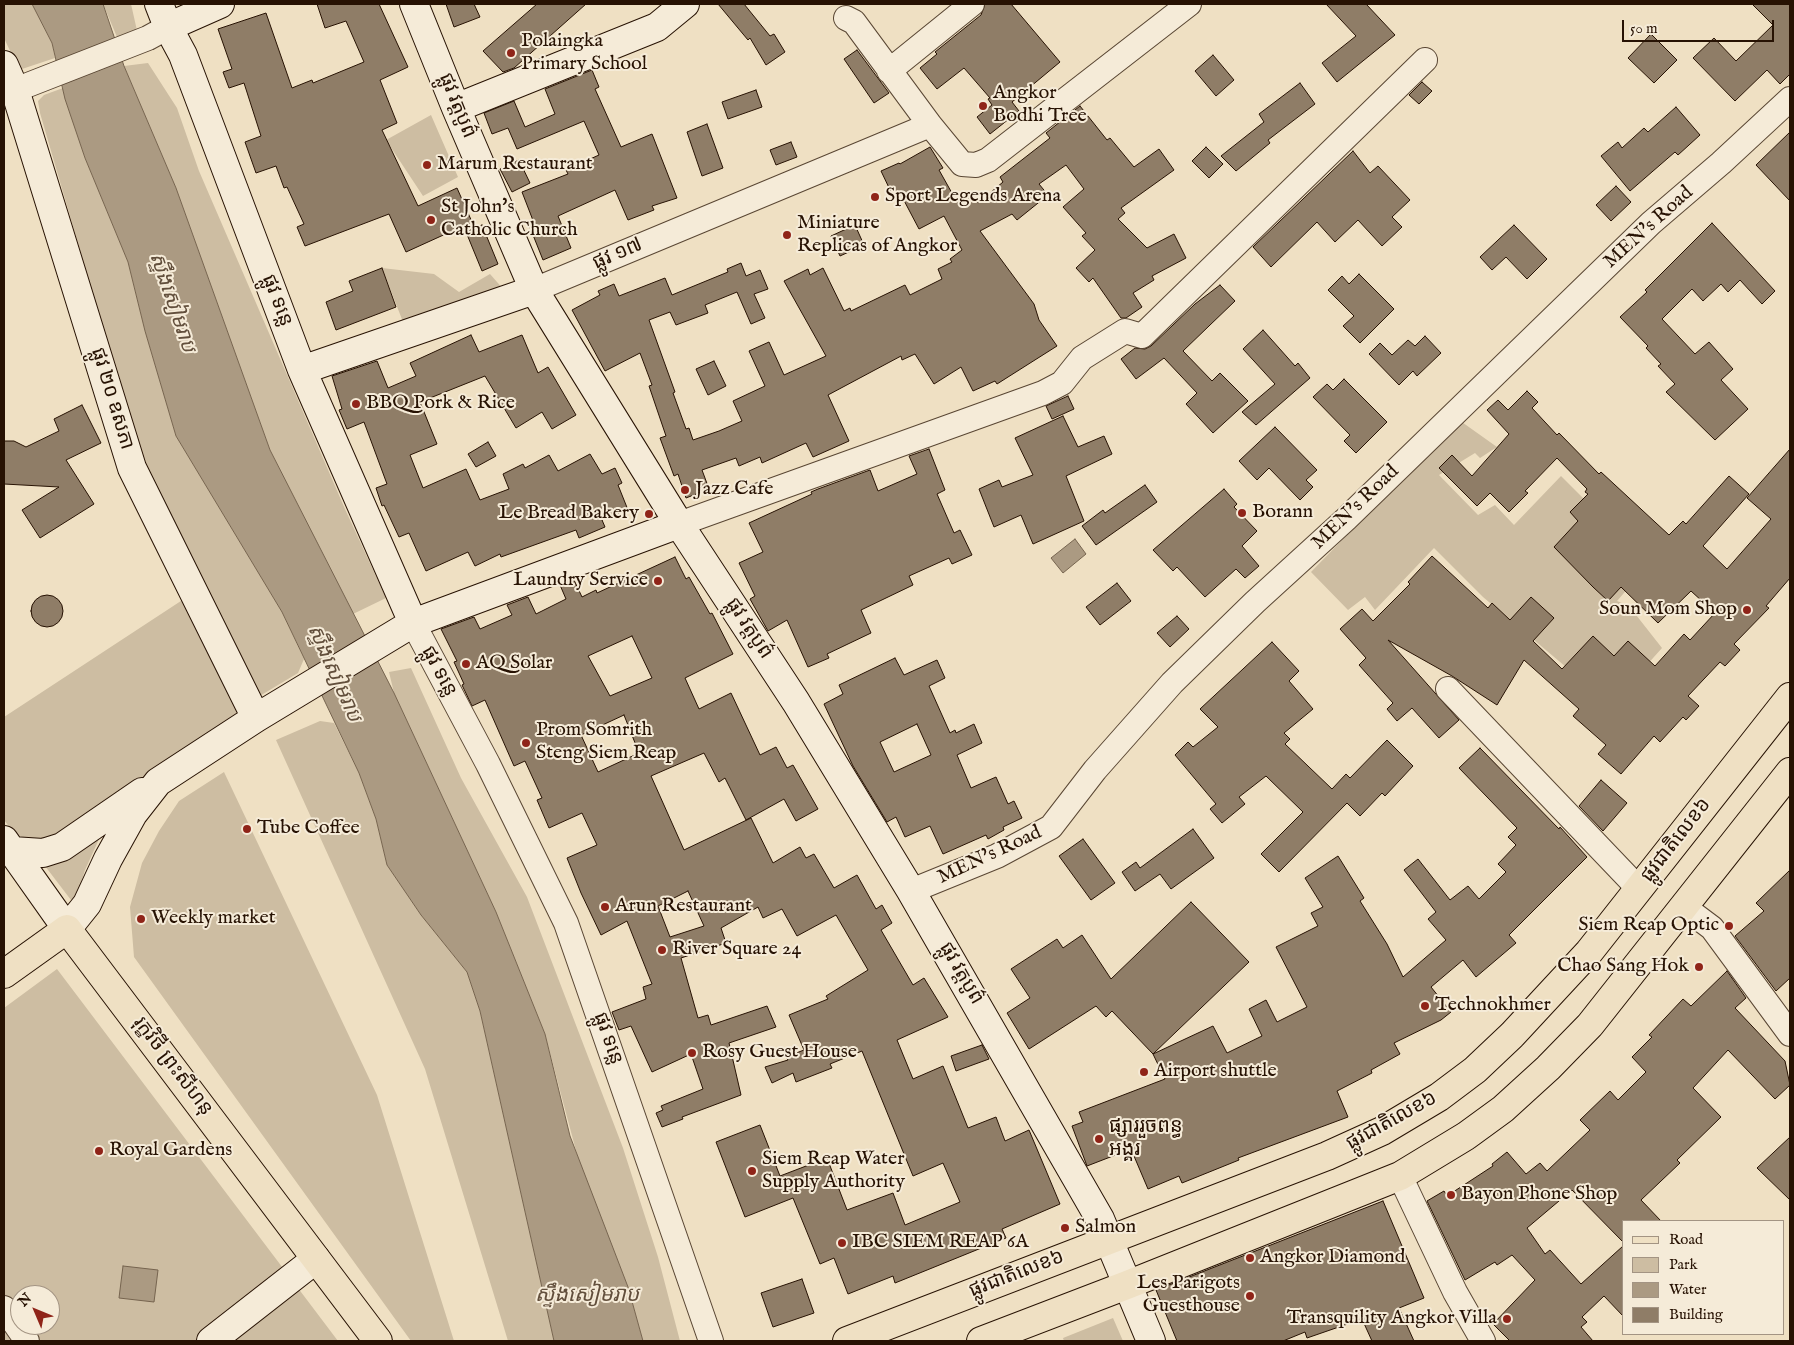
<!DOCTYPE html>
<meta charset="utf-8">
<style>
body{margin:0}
#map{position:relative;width:1794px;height:1345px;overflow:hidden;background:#efe0c3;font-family:"IM FELL English",serif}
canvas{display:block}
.frame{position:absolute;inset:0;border:5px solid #271203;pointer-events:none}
.legend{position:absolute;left:1622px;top:1220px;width:162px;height:115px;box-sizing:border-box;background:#f5ebd8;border:1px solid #a39483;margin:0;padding:6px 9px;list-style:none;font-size:15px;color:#271203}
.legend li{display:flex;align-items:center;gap:10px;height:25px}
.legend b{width:25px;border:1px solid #a39483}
.north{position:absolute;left:10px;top:1285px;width:50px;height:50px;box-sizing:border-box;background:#f5ebd8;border:1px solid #a39483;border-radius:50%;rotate:315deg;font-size:14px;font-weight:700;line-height:20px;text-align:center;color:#271203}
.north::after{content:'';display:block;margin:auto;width:18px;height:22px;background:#8f2418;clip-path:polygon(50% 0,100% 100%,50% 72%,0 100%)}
.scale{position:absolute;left:1622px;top:20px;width:152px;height:22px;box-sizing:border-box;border:2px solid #271203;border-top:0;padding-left:6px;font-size:15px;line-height:18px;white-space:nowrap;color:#271203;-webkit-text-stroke:4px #f5ebd8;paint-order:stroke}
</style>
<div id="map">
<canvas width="1794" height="1345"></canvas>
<div class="frame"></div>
<ul class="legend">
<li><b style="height:6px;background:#efe0c3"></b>Road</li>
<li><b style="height:14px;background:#cdbda2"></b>Park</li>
<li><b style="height:14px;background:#ab9a82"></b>Water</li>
<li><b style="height:14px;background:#8f7d67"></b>Building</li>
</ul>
<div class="north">N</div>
<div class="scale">50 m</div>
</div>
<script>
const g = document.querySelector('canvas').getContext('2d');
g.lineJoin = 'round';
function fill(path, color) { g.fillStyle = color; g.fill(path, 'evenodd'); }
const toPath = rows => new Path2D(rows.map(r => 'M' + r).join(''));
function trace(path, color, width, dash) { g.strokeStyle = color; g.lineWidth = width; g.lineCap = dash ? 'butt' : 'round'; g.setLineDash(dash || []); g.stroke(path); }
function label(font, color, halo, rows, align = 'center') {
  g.font = font + ' "IM FELL English","Noto Sans Khmer",serif'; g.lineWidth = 4; g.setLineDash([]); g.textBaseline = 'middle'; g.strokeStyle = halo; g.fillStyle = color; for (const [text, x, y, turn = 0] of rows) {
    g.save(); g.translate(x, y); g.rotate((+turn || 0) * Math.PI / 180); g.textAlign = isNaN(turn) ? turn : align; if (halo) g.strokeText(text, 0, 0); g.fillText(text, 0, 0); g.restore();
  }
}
fill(toPath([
 [4,4,32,4,52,43,55,58,19,70,4,38],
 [103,4,131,4,138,35,120,44],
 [148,63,177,108,199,171,345,509,386,598,353,614,270,450,176,188,124,66],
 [63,88,85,158,128,262,145,331,176,436,282,612,304,659,298,673,258,697,145,474,40,113,38,101,44,95],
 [431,115,458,177,423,196,386,140],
 [382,268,434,274,459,292,490,274,504,290,405,327],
 [1459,420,1497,447,1480,458,1475,453,1439,475,1478,515,1495,505,1514,525,1561,476,1649,564,1617,601,1629,606,1662,648,1611,705,1483,597,1434,548,1375,610,1365,597,1348,610,1311,572],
 [187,597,244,715,42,846,14,833,4,820,4,717],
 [411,668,461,778,527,897,623,1148,658,1257,680,1341,643,1341,628,1287,579,1162,545,1034,496,912,394,693,389,672],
 [320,721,334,723,359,773,376,819,387,865,421,915,467,972,480,1011,554,1341,508,1341,425,1069,276,740],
 [224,772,377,1095,454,1341,411,1341,134,957,130,907,142,863,159,831,179,801],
 [100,837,85,870,77,895,71,900,45,866],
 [57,969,338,1341,4,1341,4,1008],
 [20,1295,50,1295,50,1325,20,1325],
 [1113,1318,1123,1341,1064,1341,1063,1338]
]), '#cdbda2');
const water = toPath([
 [32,4,103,4,124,66,176,188,270,450,394,693,496,912,545,1034,570,1136,628,1287,643,1341,554,1341,480,1011,467,972,421,915,387,865,376,819,359,773,282,612,176,436,145,331,128,262,85,158,65,99,52,43,32,4],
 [1075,539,1086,554,1063,573,1051,558,1075,539],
 [123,1266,158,1270,154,1302,119,1298,123,1266]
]);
fill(water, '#ab9a82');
trace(water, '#76644f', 1);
const building = toPath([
 [317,4,379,4,408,67,380,80,397,123,382,130,418,206,457,188,472,222,406,252,389,214,305,246,297,227,304,224,287,187,284,188,276,166,256,173,245,142,261,136,244,83,229,88,223,72,232,69,218,29,266,13,292,88,312,80,313,83,364,62,346,21,325,28,317,4],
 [446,4,474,4,480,17,454,27,446,4],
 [537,4,586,4,514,68,503,72,483,51,537,4],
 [718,4,744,4,770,36,774,34,785,52,766,65,750,38,748,40,718,4],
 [985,4,1011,4,1060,62,1012,102,1019,111,990,134,977,117,992,105,988,99,990,98,964,68,937,89,920,68,937,54,935,52,981,15,985,4],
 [1326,4,1366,4,1395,35,1337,82,1322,63,1356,36,1326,4],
 [1752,4,1790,4,1790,74,1780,84,1767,70,1735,101,1693,58,1714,38,1736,61,1773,25,1752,4],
 [1651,34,1677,60,1654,83,1628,58,1651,34],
 [857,50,889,93,874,103,844,59,857,50],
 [1213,55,1234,80,1216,96,1195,71,1213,55],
 [592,70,599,87,595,89,621,147,652,134,677,198,652,206,654,210,628,220,615,190,558,216,571,248,543,260,529,225,534,223,522,192,568,174,566,170,599,155,584,121,517,149,508,128,492,134,484,113,514,101,525,127,555,114,545,89,592,70],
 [1422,82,1432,91,1419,104,1409,95,1422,82],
 [1300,83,1315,104,1268,140,1270,143,1236,171,1221,156,1264,122,1259,114,1300,83],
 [756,90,762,107,728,119,722,102,756,90],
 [1080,106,1107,140,1110,138,1134,167,1159,149,1174,170,1121,208,1125,213,1118,219,1147,248,1174,234,1186,258,1152,276,1154,280,1133,293,1142,307,1126,318,1121,318,1093,278,1089,282,1076,268,1095,250,1082,236,1086,233,1063,207,1084,189,1066,165,1039,184,1048,195,1017,220,1012,214,980,231,1034,304,1039,320,1057,346,997,384,995,381,973,391,961,367,934,384,915,354,902,360,901,356,828,395,849,441,813,457,806,443,762,463,760,457,739,466,736,458,702,470,709,489,686,498,678,474,674,476,660,438,666,436,649,386,652,385,640,353,605,371,572,310,600,295,598,291,614,284,619,296,665,278,672,295,728,272,727,269,741,263,746,276,760,270,768,289,754,294,765,318,751,324,737,292,705,305,708,313,676,325,670,312,649,320,675,392,673,393,686,429,689,428,693,440,719,431,742,421,733,401,765,386,749,351,769,342,784,375,826,356,784,281,808,269,810,275,823,268,844,311,850,308,851,311,905,285,910,295,942,279,938,269,952,262,950,259,962,250,944,216,919,229,899,191,892,194,881,171,899,163,900,164,930,147,943,168,939,170,957,202,973,194,978,203,1003,182,1000,177,1050,138,1046,133,1080,106],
 [1676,107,1700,135,1678,155,1675,152,1630,191,1601,156,1618,142,1622,148,1644,128,1648,132,1676,107],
 [707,124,723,168,702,176,687,132,707,124],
 [1790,132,1790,201,1756,165,1790,132],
 [791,142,797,157,776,165,770,150,791,142],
 [1206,147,1223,164,1209,178,1192,161,1206,147],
 [1353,151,1370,173,1378,166,1410,200,1392,217,1402,227,1382,246,1358,220,1335,242,1317,222,1271,267,1253,247,1353,151],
 [519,160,530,183,512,192,500,169,519,160],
 [1616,186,1631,202,1611,221,1596,205,1616,186],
 [1712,223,1775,291,1762,304,1740,280,1728,292,1721,284,1703,301,1692,289,1662,319,1695,354,1709,342,1733,369,1721,380,1748,409,1715,440,1666,392,1675,384,1658,366,1661,364,1646,348,1648,346,1620,317,1647,292,1645,290,1712,223],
 [482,225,498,264,482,271,466,232,482,225],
 [855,225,864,245,840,256,831,236,855,225],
 [1514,225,1547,259,1527,279,1506,257,1492,270,1480,257,1514,225],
 [382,268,396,307,336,330,326,302,353,291,349,281,382,268],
 [1359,274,1394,309,1360,343,1343,326,1354,316,1328,290,1342,276,1349,284,1359,274],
 [1220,285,1235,301,1183,351,1212,381,1220,373,1248,401,1213,433,1186,404,1197,393,1164,358,1136,379,1121,359,1135,348,1145,349,1151,346,1195,304,1220,285],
 [1263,330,1295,366,1298,363,1310,378,1256,425,1242,412,1275,384,1243,349,1263,330],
 [471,335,479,352,522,335,538,373,548,367,576,415,552,429,542,412,516,428,485,376,420,402,437,444,410,455,423,488,466,469,480,500,509,489,503,474,523,464,525,468,549,455,558,471,590,454,602,474,615,468,622,483,618,485,628,510,602,520,605,527,579,538,576,530,501,557,500,554,475,566,468,552,426,571,409,533,399,537,384,505,382,506,376,488,387,484,364,422,347,429,339,410,342,409,332,376,377,361,388,388,416,376,410,363,471,335],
 [1425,336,1441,353,1417,376,1413,371,1399,385,1369,354,1380,343,1392,355,1408,340,1415,346,1425,336],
 [714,361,726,386,708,395,696,369,714,361],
 [1344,379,1387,422,1356,453,1344,441,1350,435,1313,397,1327,384,1333,390,1344,379],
 [1527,391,1538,402,1532,408,1557,435,1559,433,1599,474,1601,472,1669,535,1683,521,1686,524,1729,476,1749,494,1703,546,1727,569,1771,519,1747,498,1790,449,1790,578,1766,606,1769,608,1734,644,1740,650,1725,666,1720,662,1688,696,1699,706,1686,720,1683,717,1660,742,1654,736,1621,774,1598,754,1606,745,1573,716,1579,709,1524,660,1497,705,1452,676,1388,640,1459,720,1439,738,1412,708,1397,721,1387,709,1393,703,1359,665,1366,658,1340,629,1362,609,1373,621,1410,584,1408,582,1432,556,1488,608,1492,603,1510,620,1531,597,1554,618,1533,641,1562,669,1593,636,1614,656,1628,641,1655,666,1684,634,1690,640,1715,613,1691,591,1658,623,1621,587,1608,601,1593,587,1554,547,1578,521,1570,512,1588,494,1585,492,1587,489,1557,458,1525,491,1528,493,1509,512,1490,493,1477,506,1439,468,1452,455,1472,476,1509,434,1487,410,1498,400,1508,410,1527,391],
 [1068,396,1074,409,1052,419,1046,406,1068,396],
 [82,405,101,443,66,460,94,504,40,538,22,510,59,487,4,484,4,441,14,441,26,447,59,431,54,419,82,405],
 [1063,416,1078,447,1104,436,1112,454,1066,476,1084,521,1033,544,1021,515,994,527,979,489,999,480,1002,487,1033,475,1015,438,1063,416],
 [1275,427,1317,470,1306,480,1313,487,1300,500,1269,468,1257,480,1239,461,1275,427],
 [488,442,496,456,476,467,468,454,488,442],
 [929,449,945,490,937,494,954,533,960,530,972,555,952,564,949,558,909,576,913,585,861,610,871,633,827,654,829,658,808,667,787,620,768,631,750,599,755,596,739,563,763,552,749,523,812,494,811,492,818,489,870,470,878,491,917,474,909,456,929,449],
 [1145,485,1157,502,1096,545,1082,526,1103,510,1105,513,1145,485],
 [1224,489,1237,504,1234,507,1257,531,1242,546,1259,566,1245,578,1236,569,1205,597,1177,567,1173,571,1153,550,1224,489],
 [675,557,686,579,689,577,710,614,712,613,733,654,685,678,699,709,731,693,760,755,776,747,787,768,793,765,818,809,796,821,784,799,746,820,725,778,719,782,704,753,651,776,684,850,751,818,773,863,800,847,806,858,814,854,834,888,857,875,876,909,882,905,892,923,881,930,913,985,924,978,948,1017,897,1040,913,1079,943,1066,968,1128,996,1117,1005,1141,1029,1130,1060,1204,1002,1229,1006,1238,895,1283,893,1276,848,1294,834,1258,820,1264,793,1198,745,1217,716,1142,760,1125,780,1176,827,1158,847,1210,893,1193,905,1225,960,1202,943,1163,913,1176,862,1051,830,1064,832,1068,796,1082,793,1073,772,1083,765,1067,788,1060,786,1057,804,1050,789,1015,828,999,826,996,868,970,836,915,797,936,782,909,763,918,758,907,721,928,726,943,681,958,698,1018,708,1015,711,1025,767,1006,776,1027,729,1043,741,1095,682,1117,683,1119,662,1127,656,1113,663,1110,661,1106,703,1089,691,1054,652,1072,631,1026,619,1030,612,1012,646,999,643,987,652,984,627,921,601,935,581,893,567,858,597,845,582,813,549,828,537,800,542,798,525,761,514,766,485,700,472,706,462,685,464,684,454,662,457,661,441,629,474,617,480,629,512,615,507,605,528,597,536,614,566,599,560,585,574,580,582,597,596,590,597,593,675,557],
 [632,636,652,678,610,696,588,656,632,636],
 [624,715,639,753,598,772,581,735,624,715],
 [688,891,704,926,670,937,658,906,688,891],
 [1117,583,1131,601,1100,625,1086,607,1117,583],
 '31 611a16 16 0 1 1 32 0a16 16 0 1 1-32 0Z',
 [1177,616,1189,629,1170,647,1157,633,1177,616],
 [1272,642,1299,671,1289,681,1313,709,1284,733,1290,739,1285,744,1332,789,1346,774,1350,778,1387,740,1413,766,1385,796,1382,793,1360,816,1347,803,1279,872,1261,854,1303,812,1266,776,1239,797,1245,804,1222,823,1210,809,1216,804,1175,755,1188,742,1193,747,1218,727,1200,709,1272,642],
 [895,658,904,675,937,660,945,678,929,686,950,733,955,730,956,733,974,724,982,743,957,755,971,788,996,777,1008,804,1014,801,1022,818,1003,827,1004,830,988,839,986,835,943,854,930,826,905,837,896,817,887,822,853,766,824,704,843,694,839,685,895,658],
 [917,724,931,755,894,772,880,742,917,724],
 [1480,748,1559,829,1560,827,1587,857,1509,935,1516,943,1476,977,1463,960,1431,987,1451,1012,1441,1020,1394,1043,1400,1054,1371,1070,1372,1073,1337,1091,1348,1117,1238,1158,1239,1160,1182,1183,1179,1176,1148,1189,1131,1149,1087,1166,1072,1126,1083,1122,1079,1112,1165,1079,1153,1054,1213,1026,1227,1053,1262,1036,1249,1009,1266,1000,1277,1022,1307,1007,1276,947,1318,926,1311,913,1323,907,1305,878,1338,856,1364,898,1360,901,1387,944,1403,977,1446,940,1428,919,1436,912,1404,870,1418,859,1450,900,1468,886,1479,899,1506,872,1498,864,1516,845,1508,837,1517,828,1459,768,1480,748],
 [1601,780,1627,803,1603,831,1579,806,1601,780],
 [1193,829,1214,858,1171,889,1160,874,1135,891,1122,872,1136,862,1140,868,1193,829],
 [1083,839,1115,883,1091,900,1059,856,1083,839],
 [1790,870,1790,978,1776,991,1735,936,1764,911,1756,903,1790,870],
 [1191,902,1249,962,1153,1054,1112,1011,1106,1017,1096,1006,1029,1049,1007,1013,1030,998,1011,969,1057,939,1063,948,1082,935,1111,979,1191,902],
 [1727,971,1746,998,1735,1008,1785,1061,1790,1085,1775,1099,1728,1050,1693,1088,1721,1117,1677,1160,1680,1163,1641,1200,1661,1221,1623,1221,1623,1242,1572,1190,1527,1228,1545,1254,1550,1250,1581,1284,1623,1246,1623,1316,1604,1296,1582,1317,1587,1322,1581,1327,1593,1341,1510,1341,1493,1324,1535,1280,1512,1255,1497,1265,1495,1262,1465,1280,1427,1201,1444,1191,1447,1196,1493,1166,1492,1164,1507,1152,1526,1174,1540,1163,1547,1171,1590,1130,1580,1120,1610,1091,1618,1100,1646,1072,1632,1057,1652,1037,1649,1035,1683,999,1691,1006,1727,971],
 [982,1045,989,1059,956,1071,951,1056,982,1045],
 [1790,1137,1790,1200,1757,1168,1790,1137],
 [1383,1201,1424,1298,1399,1308,1414,1341,1372,1341,1362,1319,1307,1338,1305,1332,1283,1341,1177,1341,1156,1290,1383,1201],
 [802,1279,814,1313,773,1327,761,1293,802,1279]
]);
fill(building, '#8f7d67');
trace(building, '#271203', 1);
const street = toPath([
 [846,18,854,22,930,125,962,164,976,165,988,160,1189,4],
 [889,71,972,4],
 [15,90,148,38,168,27],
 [534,290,930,125],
 [679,524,1043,393,1062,383,1082,358,1125,331,1142,336,1425,60],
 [413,623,488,764,566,923,711,1341],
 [1448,689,1639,889],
 [911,891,997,856,1051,827,1095,770,1172,683,1255,602,1346,519,1651,223,1721,163,1790,99],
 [1684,907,1712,928,1790,1034],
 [1400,1176,1455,1292,1483,1341],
 [4,1308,27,1341]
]);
const secondary = toPath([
 [159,4,168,27,183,55,302,370,413,623],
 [414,4,456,108,534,290,679,524,796,702,911,891,1100,1219,1151,1341],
 [168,27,220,4],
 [4,65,15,90,132,468,256,718],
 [456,108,657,27,685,4],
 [302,370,534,290],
 [4,840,67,929,87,904,108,859,133,814,158,782,256,718,413,623,679,524],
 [12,851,43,853,62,847,142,792],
 [211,1341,316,1259]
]);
const primary = toPath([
 [4,974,67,929,378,1341],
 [847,1341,1327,1156,1382,1131,1439,1097,1475,1070,1512,1035,1589,952,1790,697],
 [981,1341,1127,1285,1400,1176,1466,1136,1503,1109,1548,1068,1590,1025,1790,772]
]);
trace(street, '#594633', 26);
trace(secondary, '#271203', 30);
trace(primary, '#271203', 30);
trace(street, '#f5ebd8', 24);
trace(secondary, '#f5ebd8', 28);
trace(primary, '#efe0c3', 28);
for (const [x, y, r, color] of [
 [511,53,5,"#8f2418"],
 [983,106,5,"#8f2418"],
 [427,165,5,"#8f2418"],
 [875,197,5,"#8f2418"],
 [431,220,5,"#8f2418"],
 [787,235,5,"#8f2418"],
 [356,404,5,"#8f2418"],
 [685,490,5,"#8f2418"],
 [1242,513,5,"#8f2418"],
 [649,514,5,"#8f2418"],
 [658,581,5,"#8f2418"],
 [1747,610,5,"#8f2418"],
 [466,664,5,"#8f2418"],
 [526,743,5,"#8f2418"],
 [247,829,5,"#8f2418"],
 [605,907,5,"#8f2418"],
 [141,919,5,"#8f2418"],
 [1729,926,5,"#8f2418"],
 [662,950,5,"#8f2418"],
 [1699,967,5,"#8f2418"],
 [1425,1006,5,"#8f2418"],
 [692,1053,5,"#8f2418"],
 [1144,1072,5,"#8f2418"],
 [1099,1139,5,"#8f2418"],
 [99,1151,5,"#8f2418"],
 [752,1171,5,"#8f2418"],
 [1451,1195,5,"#8f2418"],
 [1065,1228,5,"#8f2418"],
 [842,1243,5,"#8f2418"],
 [1250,1258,5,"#8f2418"],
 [1250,1296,5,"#8f2418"],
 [1507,1319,5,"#8f2418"]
]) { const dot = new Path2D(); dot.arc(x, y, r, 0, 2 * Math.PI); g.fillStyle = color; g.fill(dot); trace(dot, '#f5ebd8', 2); }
label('20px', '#271203', '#f5ebd8', [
 ["Polaingka",521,42],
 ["Primary School",521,65],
 ["Angkor",993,94],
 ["Bodhi Tree",993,117],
 ["Marum Restaurant",437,165],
 ["Sport Legends Arena",885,197],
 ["St John's",441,208],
 ["Catholic Church",441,231],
 ["Miniature",797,224],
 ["Replicas of Angkor",797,247],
 ["BBQ Pork & Rice",366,404],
 ["Jazz Cafe",695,490],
 ["Borann",1252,513],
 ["Le Bread Bakery",639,514,"right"],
 ["Laundry Service",648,581,"right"],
 ["Soun Mom Shop",1737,610,"right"],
 ["AQ Solar",476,664],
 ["Prom Somrith",536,731],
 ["Steng Siem Reap",536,754],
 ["Tube Coffee",257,829],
 ["Arun Restaurant",615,907],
 ["Weekly market",151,919],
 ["Siem Reap Optic",1719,926,"right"],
 ["River Square 24",672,950],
 ["Chao Sang Hok",1689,967,"right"],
 ["Technokhmer",1435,1006],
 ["Rosy Guest House",702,1053],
 ["Airport shuttle",1154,1072],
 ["ផ្សាររួចពន្ធ",1109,1128],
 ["អង្គរ",1109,1151],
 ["Royal Gardens",109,1151],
 ["Siem Reap Water",762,1160],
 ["Supply Authority",762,1183],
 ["Bayon Phone Shop",1461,1195],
 ["Salmon",1075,1228],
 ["IBC SIEM REAP 6A",852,1243],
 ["Angkor Diamond",1260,1258],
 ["Les Parigots",1240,1284,"right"],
 ["Guesthouse",1240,1307,"right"],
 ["Transquility Angkor Villa",1497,1319,"right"]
], 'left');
label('20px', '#271203', '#f5ebd8', [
 ["ផ្លូវ វត្តបូព៌",456,106,68],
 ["MEN's Road",1649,228,-42],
 ["ផ្លូវ ១៧",618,255,-23],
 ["ផ្លូវ ទន្លេ",276,301,69],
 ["ផ្លូវ ២០ ឧសភា",111,399,73],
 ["MEN's Road",1356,508,-44],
 ["ផ្លូវ វត្តបូព៌",748,629,57],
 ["ផ្លូវ ទន្លេ",438,672,62],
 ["ផ្លូវជាតិលេខ៦",1677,841,-52],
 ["MEN's Road",990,856,-25],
 ["ផ្លូវ វត្តបូព៌",960,974,60],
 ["ផ្លូវ ទន្លេ",607,1039,71],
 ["រុក្ខវិថី ព្រះសីហនុ",172,1067,53],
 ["ផ្លូវជាតិលេខ៦",1392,1122,-29],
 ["ផ្លូវជាតិលេខ៦",1017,1275,-21]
]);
label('italic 21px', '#624f3c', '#f5ebd8', [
 ["ស្ទឹងសៀមរាប",171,303,71],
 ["ស្ទឹងសៀមរាប",333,674,66],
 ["ស្ទឹងសៀមរាប",587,1297]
]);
</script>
